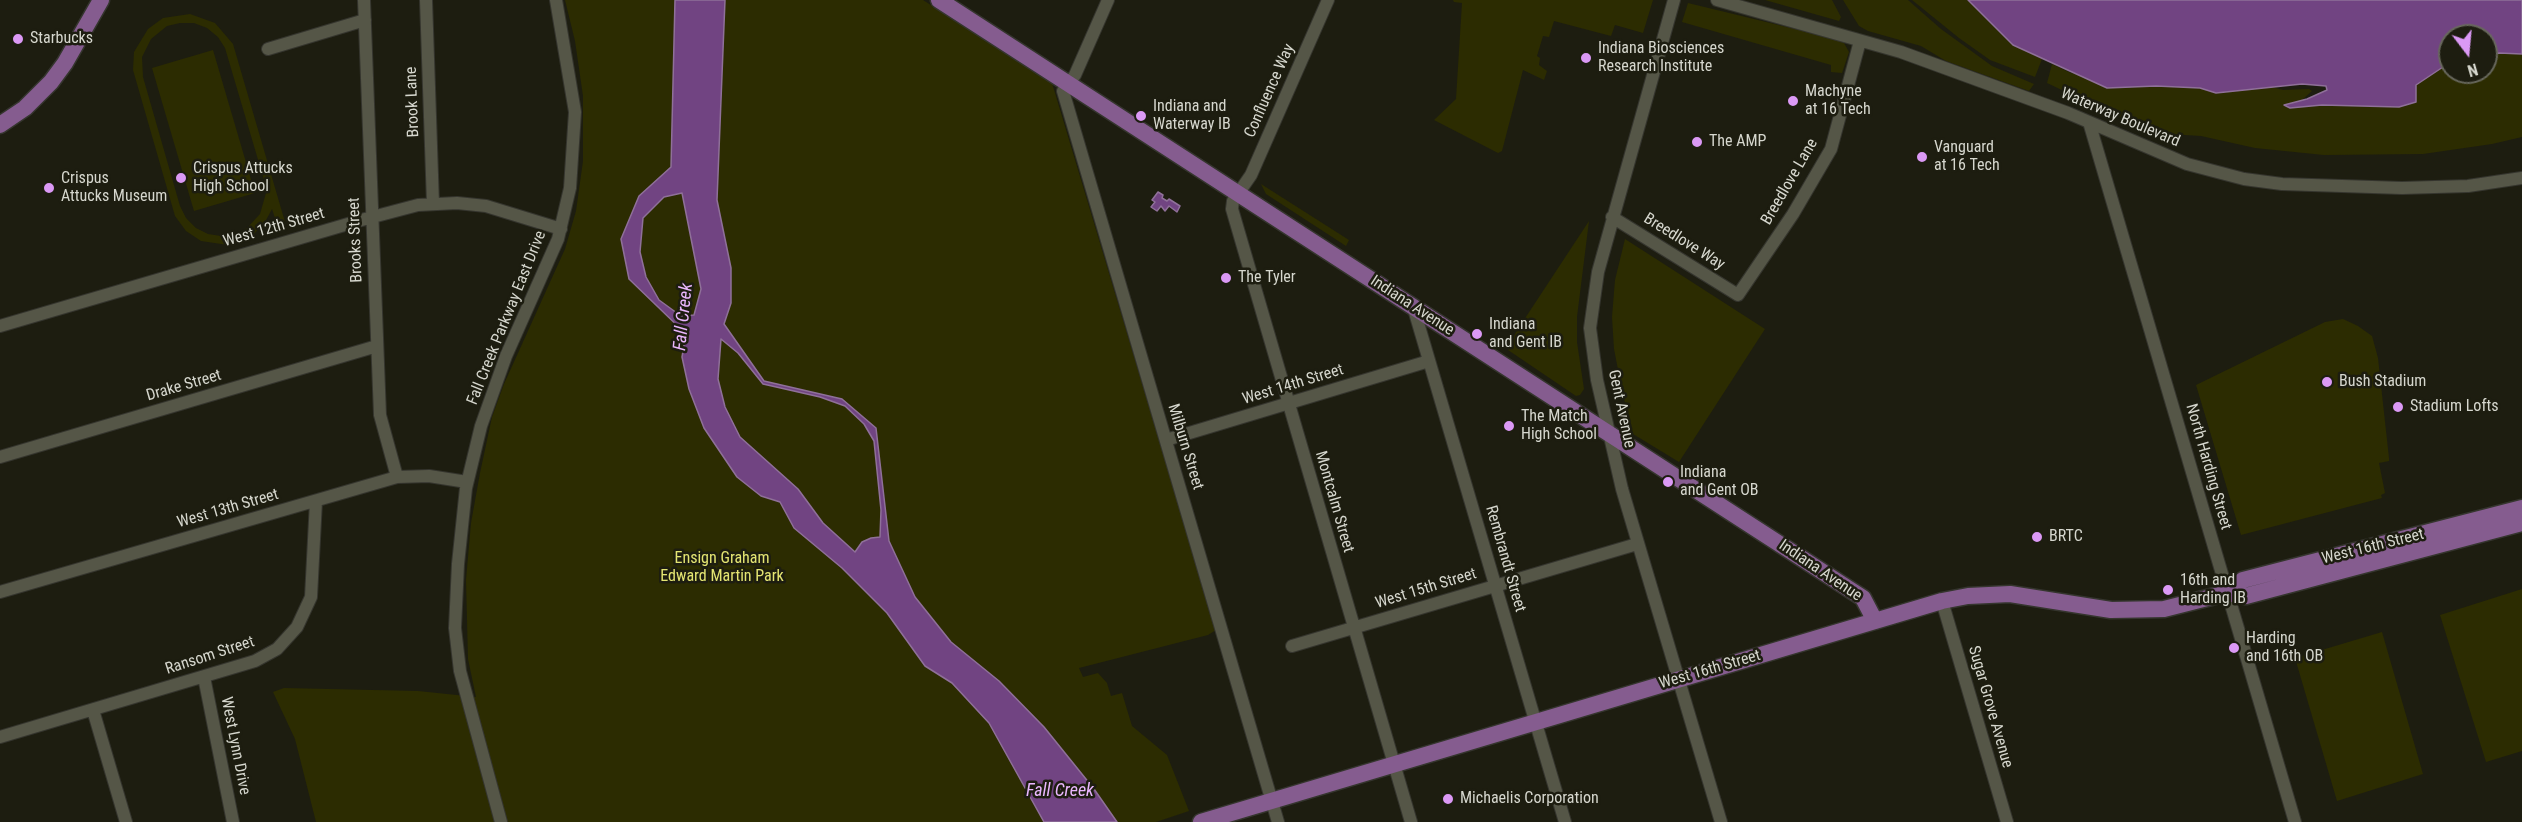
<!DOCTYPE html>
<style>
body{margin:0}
#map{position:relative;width:2522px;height:822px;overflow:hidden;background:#1d1d10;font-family:"Roboto Condensed",sans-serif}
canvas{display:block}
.north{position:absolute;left:2438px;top:24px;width:60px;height:60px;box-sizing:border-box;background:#1d1d10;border:2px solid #67675c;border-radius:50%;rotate:164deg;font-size:16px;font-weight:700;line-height:24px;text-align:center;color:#d6d7ce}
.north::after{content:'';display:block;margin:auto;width:21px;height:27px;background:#db99f5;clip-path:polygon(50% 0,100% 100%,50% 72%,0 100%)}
</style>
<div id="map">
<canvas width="2522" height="822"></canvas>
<div class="north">N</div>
</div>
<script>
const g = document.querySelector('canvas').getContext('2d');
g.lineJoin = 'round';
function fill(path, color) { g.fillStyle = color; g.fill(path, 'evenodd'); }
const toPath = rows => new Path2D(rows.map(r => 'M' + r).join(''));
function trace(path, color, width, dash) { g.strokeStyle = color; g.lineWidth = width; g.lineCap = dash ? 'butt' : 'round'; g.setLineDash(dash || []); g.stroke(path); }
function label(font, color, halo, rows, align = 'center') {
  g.font = font + ' "Roboto Condensed",sans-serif'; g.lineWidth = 5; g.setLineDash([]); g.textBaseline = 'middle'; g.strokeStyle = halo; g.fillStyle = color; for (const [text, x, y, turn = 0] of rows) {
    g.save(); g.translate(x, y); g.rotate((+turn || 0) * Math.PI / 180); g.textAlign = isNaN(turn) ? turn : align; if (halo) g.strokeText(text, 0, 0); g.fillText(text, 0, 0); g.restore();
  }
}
fill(toPath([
 [565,0,923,0,1052,83,1216,630,1208,635,1079,668,1083,677,1098,673,1107,683,1111,696,1122,693,1132,726,1167,755,1189,811,1156,822,316,822,295,739,273,692,284,688,418,691,476,697,468,659,466,580,471,523,480,473,492,417,504,384,565,249,576,211,583,161,583,96,575,41],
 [1453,0,1653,0,1643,33,1615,25,1611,36,1554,21,1549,37,1543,36,1537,56,1540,58,1539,65,1547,71,1544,80,1523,70,1502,151,1498,153,1434,120,1456,99,1462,3,1454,2],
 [1765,0,1832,0,1841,17,1839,21],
 [1843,0,1908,0,1941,29,1992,66,2034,84,2029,91,1946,61,1921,46,1868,31,1859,26],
 [1912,0,1968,0,2013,45,2042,59,2035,77,1990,60,1959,38],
 [1688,3,1832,38,1844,43,1849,52,1842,73,1831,72,1831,65,1682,22],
 [190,14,215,23,233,44,285,222,277,224,272,209,265,222,253,235,228,245,201,241,186,231,175,216,133,70,134,52,148,29,163,18],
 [180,23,194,23,207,28,218,37,225,48,264,180,266,193,260,214,247,228,235,235,221,236,208,234,196,228,186,218,180,206,143,77,142,57,151,39,167,26],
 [213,50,255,193,194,211,152,68],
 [2499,53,2522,54,2522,137,2492,144,2423,154,2324,155,2255,148,2201,136,2168,134,2112,114,2047,83,2052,64,2071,73,2156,86,2200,88,2216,93,2272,87,2283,90,2309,89,2312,91,2302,100,2285,105,2290,108,2322,105,2399,107,2415,85,2443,67,2450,65,2450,72,2486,72,2486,56],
 [1261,184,1349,240,1346,246,1266,194],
 [1589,221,1577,317,1577,342,1584,389,1580,395,1576,396,1508,350,1516,332],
 [1625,239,1765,329,1679,462,1633,434,1623,395,1614,349,1612,317,1615,280],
 [2343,319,2358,326,2372,336,2378,358,2389,458,2389,461,2379,463,2385,493,2381,495,2382,498,2241,535,2196,385,2325,322],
 [2522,589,2522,751,2486,762,2440,615],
 [2382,632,2423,774,2337,801,2295,658]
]), '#2c2c01');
const water = toPath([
 [675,0,725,0,717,200,731,268,731,303,724,324,764,381,842,399,876,428,889,541,915,597,951,642,999,681,1044,727,1094,789,1117,822,1044,822,989,723,952,683,925,666,887,613,842,568,794,528,780,502,761,496,737,477,704,428,689,389,682,357,686,334,629,279,621,239,639,196,671,167,675,0],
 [682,193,701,289,694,315,681,316,659,300,646,277,640,252,643,218,664,197,682,193],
 [721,339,738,353,763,384,820,397,845,406,864,424,874,441,881,510,880,537,871,538,862,542,855,552,823,523,798,489,740,437,725,407,718,379,721,339],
 [1968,0,2522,0,2522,54,2499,53,2486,56,2486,36,2450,36,2450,65,2443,67,2416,85,2416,102,2399,107,2322,105,2290,108,2284,105,2307,99,2327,90,2326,86,2302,84,2216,93,2200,88,2156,86,2107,88,2013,45,1968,0],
 [1158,192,1163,195,1162,198,1167,201,1169,199,1180,206,1177,212,1169,206,1165,211,1161,206,1157,211,1151,207,1155,202,1152,200,1158,192]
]);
fill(water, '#714482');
trace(water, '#8f7099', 1.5);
const minor = toPath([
 [364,0,380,415,397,477],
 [426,0,433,204],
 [1108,0,1075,75,1063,91,1278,822],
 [1328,0,1251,175,1233,201,1232,209,1411,822],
 [1674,0,1598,272,1590,328,1597,380,1622,489,1721,822],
 [1717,0,1901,52,2068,113,2187,164,2244,179,2282,184,2402,188,2468,186,2522,178],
 [268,49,365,20],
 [2089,122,2295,822],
 [1612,217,1738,295,1793,214,1831,149,1860,41],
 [1413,306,1565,822],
 [0,326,365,219,418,205,457,203,486,206,561,229],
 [1166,440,1429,361],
 [0,457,377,346],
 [0,592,397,477,429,476,467,482],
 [1942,601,2007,822],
 [1292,646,1637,544],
 [204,677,233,822],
 [93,710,126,822],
 [0,737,255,661,277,649,297,627,311,597,316,501],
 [501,822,460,671,455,628,458,564,466,488,481,426,506,356,558,239,570,188,575,112,556,0]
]);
const major = toPath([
 [939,0,1863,598,1875,621],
 [0,125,25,108,51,82,65,63,101,0],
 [2227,593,2246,596,2522,523],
 [1201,822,1942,601,1968,596,2010,594,2111,610,2164,609,2227,593,2243,580,2522,508]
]);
trace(minor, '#35352e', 14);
trace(major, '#35352e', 19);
trace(minor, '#555647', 12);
trace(major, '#855c8f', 16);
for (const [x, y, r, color] of [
 [18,39,6,"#db99f5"],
 [1586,58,6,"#db99f5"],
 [1793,101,6,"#db99f5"],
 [1141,116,6,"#db99f5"],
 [1697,142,6,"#db99f5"],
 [1922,157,6,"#db99f5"],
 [181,178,6,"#db99f5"],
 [49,188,6,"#db99f5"],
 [1226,278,6,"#db99f5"],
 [1477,334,6,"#db99f5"],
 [2327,382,6,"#db99f5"],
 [2398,407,6,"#db99f5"],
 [1509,426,6,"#db99f5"],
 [1668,482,6,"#db99f5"],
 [2037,537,6,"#db99f5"],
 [2168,590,6,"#db99f5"],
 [2234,648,6,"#db99f5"],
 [1448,799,6,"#db99f5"]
]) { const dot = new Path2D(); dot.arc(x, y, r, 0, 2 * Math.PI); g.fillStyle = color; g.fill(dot); trace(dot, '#1d1d10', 2); }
label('16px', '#d6d7ce', '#1d1d10', [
 ["Starbucks",30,39],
 ["Indiana Biosciences",1598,49],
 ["Research Institute",1598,67],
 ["Machyne",1805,92],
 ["at 16 Tech",1805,110],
 ["Indiana and",1153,107],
 ["Waterway IB",1153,125],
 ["The AMP",1709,142],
 ["Vanguard",1934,148],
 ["at 16 Tech",1934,166],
 ["Crispus Attucks",193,169],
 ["High School",193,187],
 ["Crispus",61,179],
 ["Attucks Museum",61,197],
 ["The Tyler",1238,278],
 ["Indiana",1489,325],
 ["and Gent IB",1489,343],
 ["Bush Stadium",2339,382],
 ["Stadium Lofts",2410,407],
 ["The Match",1521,417],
 ["High School",1521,435],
 ["Indiana",1680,473],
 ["and Gent OB",1680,491],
 ["BRTC",2049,537],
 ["16th and",2180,581],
 ["Harding IB",2180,599],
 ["Harding",2246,639],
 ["and 16th OB",2246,657],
 ["Michaelis Corporation",1460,799]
], 'left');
label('16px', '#d6d7ce', '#1d1d10', [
 ["Confluence Way",1270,91,-66],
 ["Brook Lane",413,102,-92],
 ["Waterway Boulevard",2120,118,23],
 ["Breedlove Lane",1790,182,-60],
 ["West 12th Street",274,228,-16],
 ["Brooks Street",356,240,-92],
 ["Breedlove Way",1684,242,32],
 ["Indiana Avenue",1412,306,33],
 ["Fall Creek Parkway East Drive",507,318,-68],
 ["West 14th Street",1293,385,-17],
 ["Drake Street",184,386,-16],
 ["Gent Avenue",1621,409,78],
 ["Milburn Street",1185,447,73],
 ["North Harding Street",2208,467,74],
 ["Montcalm Street",1334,502,74],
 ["West 13th Street",228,509,-16],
 ["West 16th Street",2373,547,-14],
 ["Rembrandt Street",1505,559,74],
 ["Indiana Avenue",1820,571,34],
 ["West 15th Street",1426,589,-17],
 ["Ransom Street",210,656,-18],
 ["West 16th Street",1710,670,-16],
 ["Sugar Grove Avenue",1990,707,74],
 ["West Lynn Drive",235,746,79]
]);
label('16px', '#e4e572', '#1d1d10', [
 ["Ensign Graham",722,559],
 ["Edward Martin Park",722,577]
]);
label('italic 18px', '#eab7fe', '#1d1d10', [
 ["Fall Creek",684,317,-84],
 ["Fall Creek",1060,791]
]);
</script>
